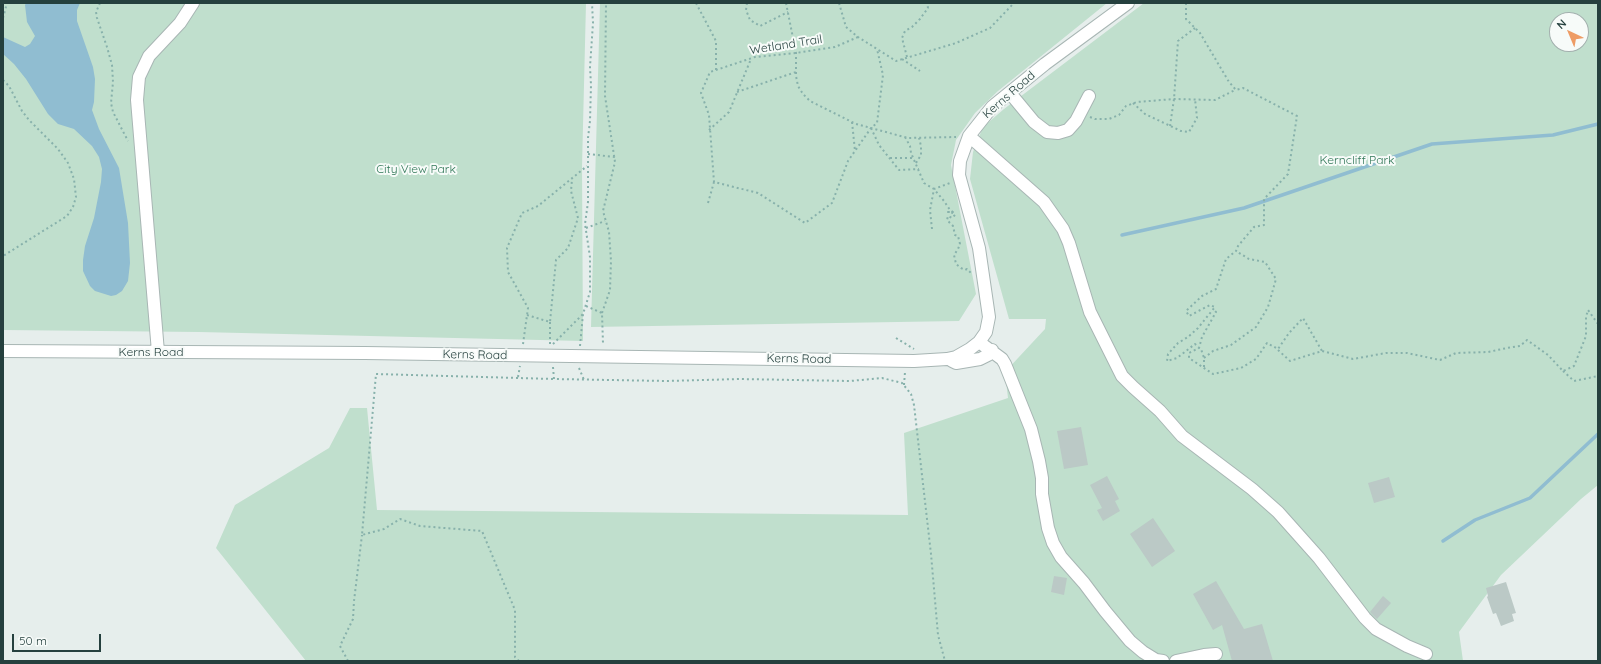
<!DOCTYPE html>
<style>
body{margin:0}
#map{position:relative;width:1601px;height:664px;overflow:hidden;background:#e6eeec;font-family:Quicksand,sans-serif}
canvas{display:block}
.frame{position:absolute;inset:0;border:4px solid #25403e;pointer-events:none}
.north{position:absolute;left:1549px;top:12px;width:40px;height:40px;box-sizing:border-box;background:#f7fbf9;border:1px solid #a3b0ae;border-radius:50%;rotate:316deg;font-size:11px;font-weight:700;line-height:16px;text-align:center;color:#25403e}
.north::after{content:'';display:block;margin:auto;width:14px;height:18px;background:#ee9c65;clip-path:polygon(50% 0,100% 100%,50% 72%,0 100%)}
.scale{position:absolute;left:12px;top:634px;width:89px;height:18px;box-sizing:border-box;border:2px solid #25403e;border-top:0;padding-left:5px;font-size:12px;line-height:14px;white-space:nowrap;color:#25403e;-webkit-text-stroke:3px #f7fbf9;paint-order:stroke}
</style>
<div id="map">
<canvas width="1601" height="664"></canvas>
<div class="frame"></div>
<div class="north">N</div>
<div class="scale">50 m</div>
</div>
<script>
const g = document.querySelector('canvas').getContext('2d');
g.lineJoin = 'round';
function fill(path, color) { g.fillStyle = color; g.fill(path, 'evenodd'); }
const toPath = rows => new Path2D(rows.map(r => 'M' + r).join(''));
function trace(path, color, width, dash) { g.strokeStyle = color; g.lineWidth = width; g.lineCap = dash ? 'butt' : 'round'; g.setLineDash(dash || []); g.stroke(path); }
function label(font, color, halo, rows, align = 'center') {
  g.font = font + ' Quicksand,sans-serif'; g.lineWidth = 4; g.setLineDash([]); g.textBaseline = 'middle'; g.strokeStyle = halo; g.fillStyle = color; for (const [text, x, y, turn = 0] of rows) {
    g.save(); g.translate(x, y); g.rotate((+turn || 0) * Math.PI / 180); g.textAlign = isNaN(turn) ? turn : align; if (halo) g.strokeText(text, 0, 0); g.fillText(text, 0, 0); g.restore();
  }
}
fill(toPath([
 [3,3,586,3,582,167,583,341,199,332,3,330],
 [600,3,1107,3,998,91,975,113,956,140,951,165,976,294,959,321,591,327],
 [1144,3,1598,3,1598,485,1581,499,1501,575,1459,632,1463,661,306,661,216,548,235,505,329,448,350,408,367,408,377,510,908,515,904,433,1008,398,1005,372,1045,329,1046,319,1009,319,970,179,973,152,983,127,1004,109],
 [1557,20,1581,20,1581,44,1557,44]
]), '#c0dfcd');
fill(toPath([
 [26,3,80,3,77,10,77,21,93,67,95,79,94,102,92,110,99,129,119,168,128,223,130,263,128,281,122,291,116,295,111,296,95,291,90,286,83,271,83,260,85,246,94,218,101,182,102,169,99,157,92,146,74,129,58,124,48,114,26,79,14,64,3,54,3,37,25,47,30,44,35,36,27,22,25,5]
]), '#90bdd1');
trace(toPath([
 [1122,235,1244,208,1432,144,1553,135,1598,124],
 [1443,541,1475,520,1530,498,1598,434]
]), '#90bdd1', 3.5);
fill(toPath([
 [1081,427,1088,465,1064,469,1057,431],
 [1107,476,1119,499,1115,501,1120,511,1103,521,1097,510,1102,508,1090,485],
 [1389,477,1395,497,1374,503,1368,483],
 [1153,518,1175,551,1152,567,1130,534],
 [1054,576,1067,578,1064,595,1051,592],
 [1216,581,1244,629,1262,624,1273,661,1232,661,1222,625,1213,630,1193,594],
 [1506,582,1516,613,1512,614,1514,621,1501,626,1496,613,1493,614,1487,597,1488,596,1486,588],
 [1383,596,1391,603,1377,619,1370,612]
]), '#bbc9c6');
const minor = toPath([
 [1010,93,1034,122,1047,132,1058,133,1068,130,1076,121,1089,96],
 [969,136,1044,202,1063,229,1069,243,1090,312,1122,376,1133,387,1160,411,1182,436,1252,489,1278,512,1319,558,1365,618,1376,629,1407,646,1426,654],
 [979,342,1002,359,1005,364,1031,429,1039,461,1042,478,1042,494,1048,528,1053,543,1061,557,1084,583,1105,611,1130,641,1143,652,1156,660,1163,661],
 [3,351,365,353,914,361,947,359,956,357,970,349,979,342,986,332,989,317,979,248,959,175,960,161,969,136,992,107,1045,64,1128,3],
 [158,352,137,100,139,77,149,56,180,23,193,3],
 [952,361,956,363,980,359,988,355,992,350],
 [1176,661,1204,655,1216,654]
]);
trace(minor, '#a8b6b4', 14);
trace(toPath([
 [100,3,96,12,97,18,107,47,112,65,113,82,111,103,113,112,128,141],
 [696,3,716,41,716,70],
 [747,3,746,10,750,20,760,26,788,12],
 [786,3,796,53,796,76,798,86,803,94,810,101,856,124,871,128,908,138,956,137],
 [839,3,846,27,858,37,896,61,956,43,990,28,1014,3],
 [1186,3,1186,19,1200,33,1229,82,1236,90,1243,88,1297,116,1288,174,1264,199,1264,225,1254,227,1238,246,1236,251,1226,259,1216,289,1202,296,1186,311,1189,316,1210,305,1215,307,1198,328,1188,337,1178,343,1168,354,1167,361,1177,358,1195,344,1199,348,1189,353,1189,358,1213,374,1241,368,1256,359,1267,343,1278,349,1289,333,1303,318,1322,351],
 [3,18,7,3],
 [858,37,835,47,796,53,755,57,710,72,701,93,709,115,714,182,758,193,805,223,832,203,848,161,871,128,877,123,883,75,877,49],
 [907,57,902,38,905,31,912,27,920,19,928,8,927,3],
 [902,59,920,71],
 [3,80,9,86,22,111,29,120,58,149,68,163,74,179,76,197,73,207,67,216,3,256],
 [737,92,796,72],
 [1133,103,1145,114,1181,131,1189,132,1197,118,1195,99],
 [1090,117,1095,119,1109,119,1119,115,1126,106,1137,102,1174,99,1215,100,1235,90],
 [852,122,855,151],
 [1170,126,1174,99,1178,41,1195,28],
 [871,128,879,145,899,170,919,169],
 [709,130,729,112,751,59],
 [905,137,910,146,911,153,924,183,934,189,944,201,950,210,953,212,948,212,953,213,955,215],
 [588,154,615,157],
 [890,158,914,158],
 [916,163,921,155,921,146,919,138],
 [708,203,714,182],
 [955,215,952,218,948,216,947,220,953,226,955,235,958,236,960,244,958,249,954,255,956,264,961,268,965,270,967,269,971,273],
 [586,228,605,221],
 [932,229,930,210,934,189,950,183],
 [586,306,602,313,603,344],
 [602,313,610,290,611,261,609,232,603,211,615,162,605,96,606,3],
 [527,315,550,322,556,260,568,248,578,218,571,191,572,179],
 [550,322,550,345],
 [896,338,914,349],
 [523,344,528,308,508,272,507,248,522,213,538,206,587,166],
 [553,344,583,314,590,292,590,257,585,224,588,202,588,138,590,121,591,85,590,67,593,23,592,3],
 [580,346,583,314],
 [1278,350,1290,361,1322,351,1353,359,1386,353,1407,353,1440,360,1456,353,1488,352,1507,348,1520,346,1527,340,1548,355,1563,371,1574,366,1586,336,1586,317,1588,310,1598,324],
 [1204,358,1213,351,1231,345,1256,327,1268,307,1276,279,1265,262,1249,259,1236,251],
 [553,367,554,379,667,381,740,379,850,381,882,378,902,383,911,394,914,405,931,554,938,635,945,661],
 [1204,367,1204,358,1201,349,1199,348,1202,337,1216,312,1213,309],
 [579,368,584,380],
 [1563,371,1574,381,1598,376],
 [518,377,520,366],
 [904,385,905,372],
 [348,661,340,646,353,619,354,601,362,535],
 [519,661,515,657,515,610,482,531,420,526,400,519,384,529,362,535,376,374,554,379]
]), '#87b1ab', 2, [2, 3]);
trace(minor, '#fff', 12);
label('12px', '#25403e', '#f7fbf9', [
 ["Wetland Trail",786,45,-9],
 ["Kerns Road",1009,95,-41],
 ["Kerns Road",151,352],
 ["Kerns Road",475,355,1],
 ["Kerns Road",799,359,1]
]);
label('12px', '#307757', '#f7fbf9', [
 ["Kerncliff Park",1357,160],
 ["City View Park",416,169]
]);
</script>
